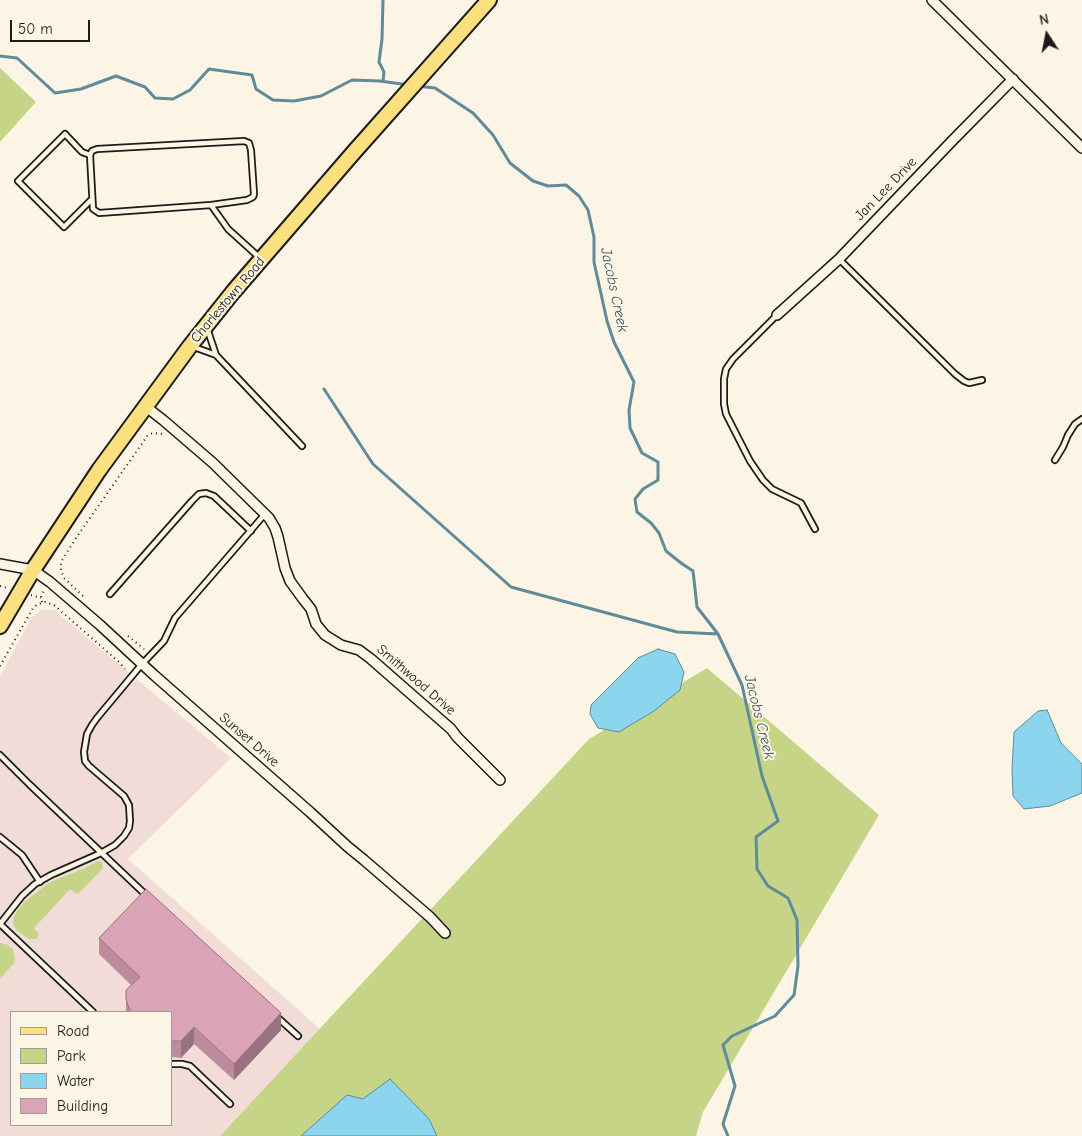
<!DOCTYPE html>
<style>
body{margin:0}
#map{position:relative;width:1082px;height:1136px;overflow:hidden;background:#fcf5e5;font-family:"Comic Neue",sans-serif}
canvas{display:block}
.legend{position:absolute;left:10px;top:1011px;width:162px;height:115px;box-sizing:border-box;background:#fcf5e5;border:1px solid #a29e95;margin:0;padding:6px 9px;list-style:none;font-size:15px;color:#1c1c1c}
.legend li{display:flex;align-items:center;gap:10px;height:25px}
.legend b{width:25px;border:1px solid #a29e95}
.north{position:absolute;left:1022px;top:10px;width:50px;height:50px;-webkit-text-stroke:4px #fcf5e5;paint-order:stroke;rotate:349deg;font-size:14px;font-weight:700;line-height:20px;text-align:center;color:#1c1c1c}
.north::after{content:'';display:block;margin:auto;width:18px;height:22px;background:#1c1c1c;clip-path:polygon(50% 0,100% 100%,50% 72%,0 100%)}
.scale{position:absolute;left:10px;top:20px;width:80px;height:22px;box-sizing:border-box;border:2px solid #1c1c1c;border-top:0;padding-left:6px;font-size:15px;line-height:18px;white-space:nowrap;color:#1c1c1c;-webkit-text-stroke:4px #fcf5e5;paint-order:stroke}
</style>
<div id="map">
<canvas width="1082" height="1136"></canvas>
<ul class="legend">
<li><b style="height:6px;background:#fbe080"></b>Road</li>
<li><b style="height:14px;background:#c6d488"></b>Park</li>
<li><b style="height:14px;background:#8cd5ee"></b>Water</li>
<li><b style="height:14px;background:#dba3b6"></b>Building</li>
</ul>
<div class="north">N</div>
<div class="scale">50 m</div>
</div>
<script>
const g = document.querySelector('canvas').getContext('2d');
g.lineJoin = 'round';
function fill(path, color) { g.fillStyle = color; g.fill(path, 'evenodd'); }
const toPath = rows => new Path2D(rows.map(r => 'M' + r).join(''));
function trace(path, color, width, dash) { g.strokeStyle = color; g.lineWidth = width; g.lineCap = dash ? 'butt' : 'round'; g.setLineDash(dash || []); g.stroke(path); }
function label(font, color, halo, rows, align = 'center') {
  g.font = font + ' "Comic Neue",sans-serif'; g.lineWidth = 4; g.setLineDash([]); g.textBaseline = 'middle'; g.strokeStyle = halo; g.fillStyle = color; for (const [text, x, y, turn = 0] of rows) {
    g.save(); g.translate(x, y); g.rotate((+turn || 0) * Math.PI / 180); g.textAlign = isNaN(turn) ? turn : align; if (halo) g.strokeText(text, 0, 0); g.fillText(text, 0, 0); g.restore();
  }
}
fill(toPath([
 [42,610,54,610,231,758,128,859,320,1029,220,1136,0,1136,0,677,31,618],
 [11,1012,171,1012,171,1125,11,1125]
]), '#f2dcd7');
fill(toPath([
 [0,68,36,102,0,142],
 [707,668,879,815,703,1112,696,1136,220,1136,589,739],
 [98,861,102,862,103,868,79,893,76,894,70,889,34,928,39,934,37,939,29,939,17,931,13,924,13,918,19,908,28,899,50,882,83,869],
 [0,943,6,944,13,949,15,959,14,963,0,979]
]), '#c6d488');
const water = toPath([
 [658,649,675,654,684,672,680,690,654,711,619,732,598,728,590,714,591,705,638,658,658,649],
 [1047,710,1061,743,1082,764,1082,793,1050,806,1024,809,1013,796,1012,769,1014,732,1038,711,1047,710],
 [390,1079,429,1119,437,1136,301,1136,347,1095,363,1099,390,1079]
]);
fill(water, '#8cd5ee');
trace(water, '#5f8b9a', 1);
trace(toPath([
 [383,0,382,39,379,62,384,72,383,81],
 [0,56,17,58,55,93,81,89,116,76,145,87,155,98,173,99,190,90,209,69,252,75,256,89,273,100,294,101,321,96,352,80,380,81,409,85],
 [417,86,435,88,473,113,493,135,510,163,533,181,548,186,566,185,579,196,588,210,594,237,594,262,607,321,614,342,634,382,629,410,630,428,642,453,658,462,658,480,643,489,635,499,637,512,651,523,659,533,666,551,681,563,693,571,697,607,718,634,742,685,762,776,778,821,756,837,757,869,768,886,788,898,797,920,798,966,794,995,775,1016,732,1036,723,1045,735,1086,723,1124,728,1136],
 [324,389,373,464,511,587,677,632,718,634]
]), '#5f8b9a', 3);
const service = toPath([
 [90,155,82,152,65,134,18,181,64,227,92,199],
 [211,205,247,200,253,197,254,194,251,150,249,143,244,141,97,149,92,151,90,155,93,209,99,213,211,205,228,229,260,258],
 [839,259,955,374,964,381,969,383,982,380],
 [777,315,733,359,726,369,724,379,724,404,726,414,750,461,763,480,772,489,801,503,815,529],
 [191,346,216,355,207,328],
 [216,355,302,446],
 [1055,460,1063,447,1068,435,1075,424,1082,419],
 [110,594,192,501,199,494,206,493,214,496,251,531],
 [0,755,29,784,147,896],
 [0,837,22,855,40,882],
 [93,1012,0,924,22,896,35,884,51,875,101,853,115,845,124,836,129,828,130,821,129,805,124,796,89,766,85,761,84,752,87,734,92,725,97,718,142,664,164,641,175,618,265,514],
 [277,1017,298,1036],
 [171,1064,182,1064,190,1066,230,1104]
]);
const minor = toPath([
 [932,0,1082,148],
 [777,315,839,259,952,141,1013,79],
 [145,406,163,420,213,463,269,518,275,528,278,537,285,568,290,581,303,599,311,609,316,624,325,635,341,645,359,650,371,659,451,729,457,737,500,780],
 [0,564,33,570,50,582,100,625,154,675,310,812,348,847,364,860,430,917,445,933]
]);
const primary = toPath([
 [0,626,33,570,99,470,190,346,233,292,354,152,489,0]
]);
trace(service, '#1c1c1c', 8);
trace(minor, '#1c1c1c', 12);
trace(primary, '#1c1c1c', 18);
trace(toPath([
 [0,586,7,588],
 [31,595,41,598],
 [83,596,64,578,61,570,61,562,76,538,148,435,153,433,163,434],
 [42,602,41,596,45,589],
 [128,636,144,649],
 [0,666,33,608,38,604,45,602,54,605,119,662,125,669]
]), '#1c1c1c', 2, [1, 4]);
trace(service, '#fcf5e5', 4.5);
trace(minor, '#fcf5e5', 9);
trace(primary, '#fbe080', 14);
fill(toPath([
 [99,938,281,1030,234,1080,194,1044,181,1058,171,1057,171,1012,126,1012,126,990,131,985,99,954]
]), '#bc8c9d');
fill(toPath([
 [281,1013,281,1030,234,1080,234,1064],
 [194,1027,194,1044,181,1058,181,1041]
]), '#99727f');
const building = toPath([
 [146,889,281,1013,234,1064,194,1027,181,1041,171,1041,171,1012,131,1012,129,1008,126,999,126,990,140,977,99,938,146,889]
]);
fill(building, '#dba3b6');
trace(building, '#99727f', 1);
label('14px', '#1c1c1c', '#fcf5e5', [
 ["Jan Lee Drive",886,189,-46],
 ["Charlestown Road",228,300,-50],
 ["Smithwood Drive",416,680,41],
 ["Sunset Drive",249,740,41]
]);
label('italic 15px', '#3e545b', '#fcf5e5', [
 ["Jacobs Creek",614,290,78],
 ["Jacobs Creek",759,717,76]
]);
</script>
